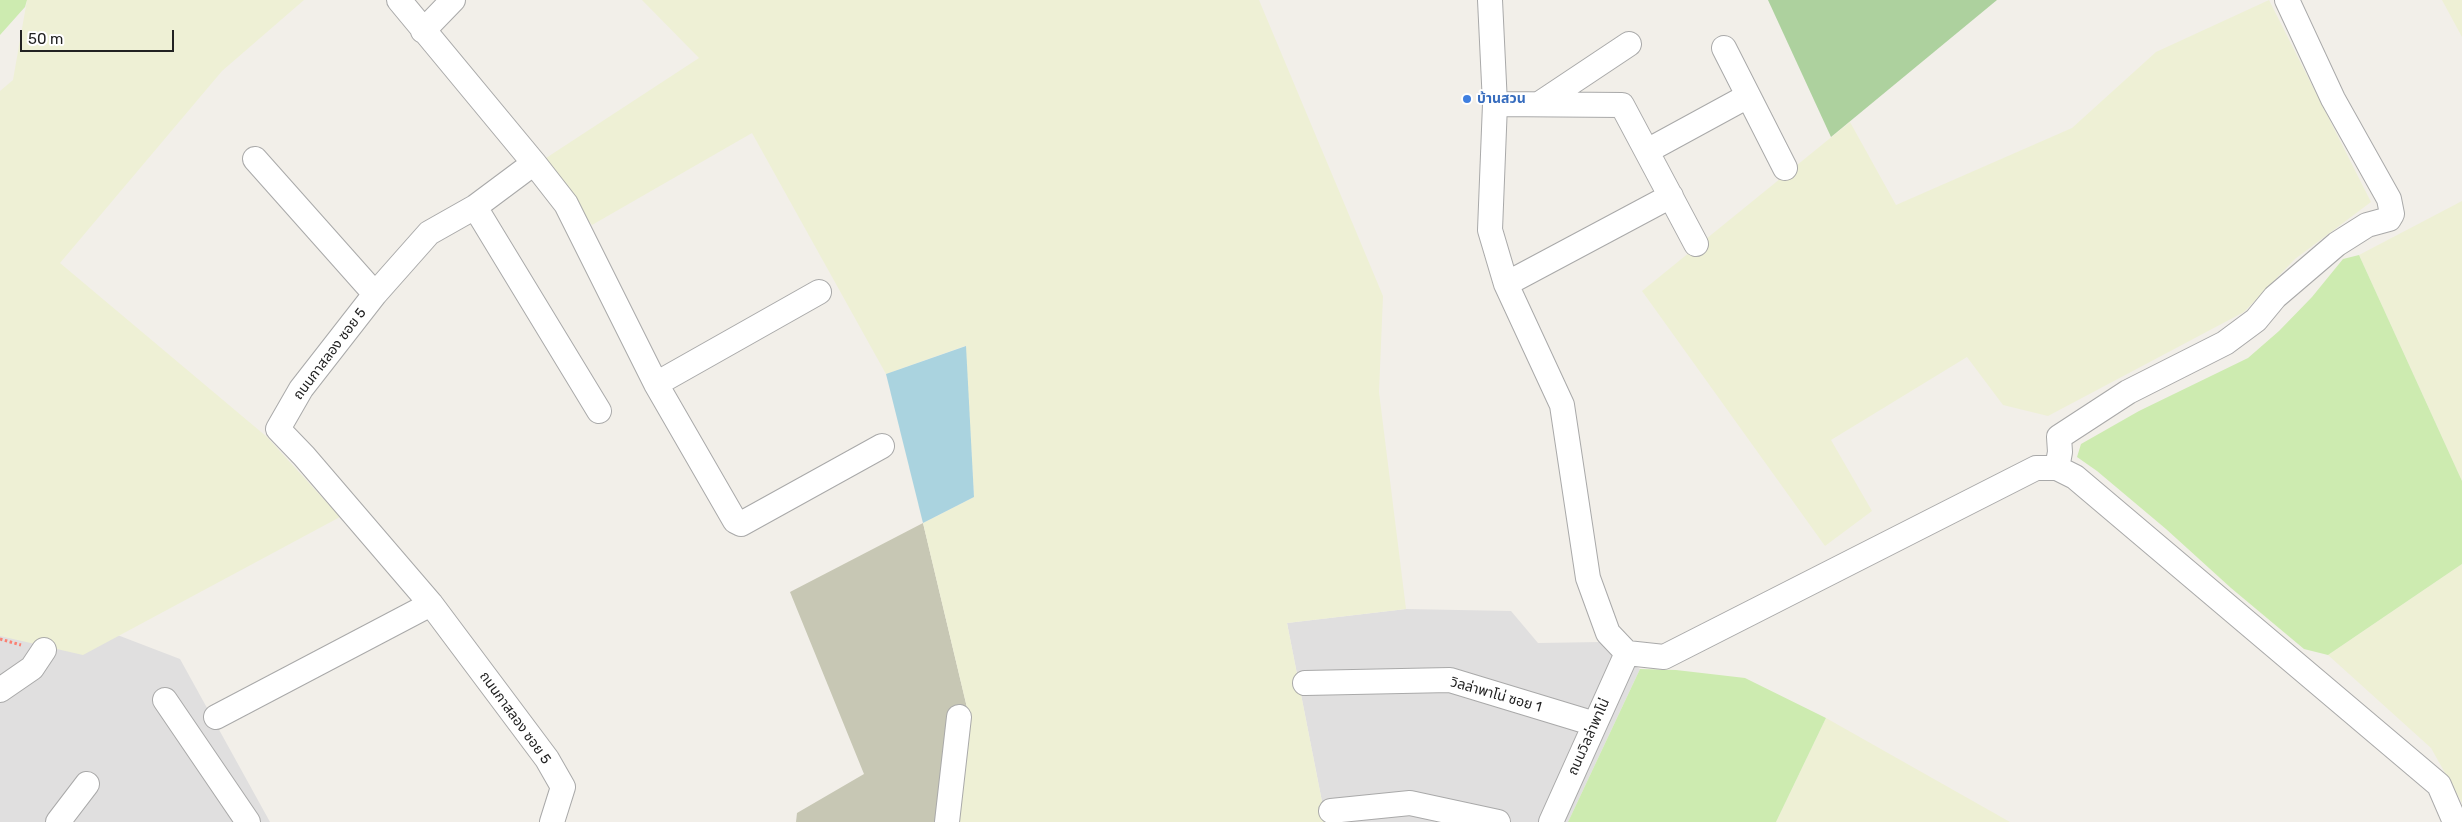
<!DOCTYPE html>
<meta charset="utf-8">
<style>
body{margin:0}
#map{position:relative;width:2462px;height:822px;overflow:hidden;background:#f2efe9;font-family:Rubik,sans-serif}
canvas{display:block}
.scale{position:absolute;left:20px;top:30px;width:154px;height:22px;box-sizing:border-box;border:2px solid #222;border-top:0;padding-left:6px;font-size:15px;line-height:18px;white-space:nowrap;color:#222;-webkit-text-stroke:4px #fff;paint-order:stroke}
</style>
<div id="map">
<canvas width="2462" height="822"></canvas>
<div class="scale">50 m</div>
</div>
<script>
const g = document.querySelector('canvas').getContext('2d');
g.lineJoin = 'round';
function fill(path, color) { g.fillStyle = color; g.fill(path, 'evenodd'); }
const toPath = rows => new Path2D(rows.map(r => 'M' + r).join(''));
function trace(path, color, width, dash) { g.strokeStyle = color; g.lineWidth = width; g.lineCap = dash ? 'butt' : 'round'; g.setLineDash(dash || []); g.stroke(path); }
function label(font, color, halo, rows, align = 'center') {
  g.font = font + ' Rubik,"Noto Sans Thai",sans-serif'; g.lineWidth = 4; g.setLineDash([]); g.textBaseline = 'middle'; g.strokeStyle = halo; g.fillStyle = color; for (const [text, x, y, turn = 0] of rows) {
    g.save(); g.translate(x, y); g.rotate((+turn || 0) * Math.PI / 180); g.textAlign = isNaN(turn) ? turn : align; if (halo) g.strokeText(text, 0, 0); g.fillText(text, 0, 0); g.restore();
  }
}
fill(toPath([
 [0,590,180,659,270,822,0,822],
 [1406,609,1511,611,1538,643,1601,642,1640,669,1568,822,1326,822,1287,623]
]), '#e0dfdf');
fill(toPath([
 [923,523,969,716,950,822,796,822,797,813,864,774,790,592]
]), '#c7c7b4');
fill(toPath([
 [27,0,304,0,222,71,60,263,267,437,340,517,83,655,0,636,0,91,13,80],
 [642,0,1259,0,1383,296,1379,392,1406,609,1287,623,1326,822,957,822,969,716,923,523,974,497,965,346,886,374,752,133,592,225,543,160,699,58],
 [2269,0,2371,202,2295,259,2244,312,2048,416,2003,405,1967,357,1831,440,1872,511,1825,546,1642,291,1850,122,1896,205,2072,128,2156,52],
 [2442,0,2462,0,2462,37],
 [2462,201,2462,481,2359,255],
 [2462,564,2462,803,2431,748,2328,655],
 [1826,718,2010,822,1776,822]
]), '#eef0d5');
fill(toPath([
 [0,0,27,0,25,7,0,35],
 [2359,255,2462,481,2462,564,2328,655,2304,649,2231,588,2166,529,2097,471,2077,457,2081,444,2139,411,2248,358,2279,331,2312,297,2343,259],
 [1640,669,1676,670,1745,678,1826,718,1776,822,1568,822]
]), '#cdebb0');
fill(toPath([
 [1768,0,1997,0,1831,137]
]), '#add19e');
fill(toPath([
 [966,346,974,497,923,523,886,374]
]), '#aad3df');
const minor = toPath([
 [399,0,534,163,475,207,429,233,375,294,301,389,278,429,304,456,431,604,547,759,563,787,552,822],
 [1490,0,1495,104,1490,230,1506,284,1562,405,1588,578,1608,633,1627,653,1664,657,2036,468,2057,468,2075,477,2439,785,2455,822],
 [423,31,453,0],
 [1724,48,1785,168],
 [1495,104,1622,105,1696,244],
 [1539,104,1629,44],
 [1647,151,1748,96],
 [255,159,375,294],
 [534,163,566,204,656,384,735,521,741,524,882,446],
 [475,207,599,411],
 [1506,284,1671,196],
 [656,384,819,292],
 [2057,468,2060,452,2059,437,2128,392,2225,343,2256,320,2275,297,2337,244,2367,225,2389,219,2392,214,2389,199,2333,99,2287,0],
 [1305,683,1450,680,1595,724],
 [0,690,32,668,44,650],
 [165,700,248,822],
 [216,717,431,604],
 [1331,811,1410,803,1498,822],
 [58,822,87,784],
 [947,822,959,717],
 [1551,822,1627,653]
]);
trace(minor, '#a9a9a9', 26);
trace(toPath([
 [0,639,21,645]
]), '#fa8072', 3, [2.5, 2.5]);
trace(minor, '#fff', 24);
for (const [x, y, r, color] of [
 [1467,99,5,"#3f7fe0"]
]) { const dot = new Path2D(); dot.arc(x, y, r, 0, 2 * Math.PI); g.fillStyle = color; g.fill(dot); trace(dot, '#fff', 2); }
label('bold 14px', '#366cbe', '#fff', [
 ["บ้านสวน",1477,99]
], 'left');
label('14px', '#222', '#fff', [
 ["ถนนกาสลอง ซอย 5",330,354,-53],
 ["วิลล่าพาโน่ ซอย 1",1496,695,16],
 ["ถนนกาสลอง ซอย 5",515,718,54],
 ["ถนนวิลล่าพาโน่",1589,737,-66]
]);
</script>
